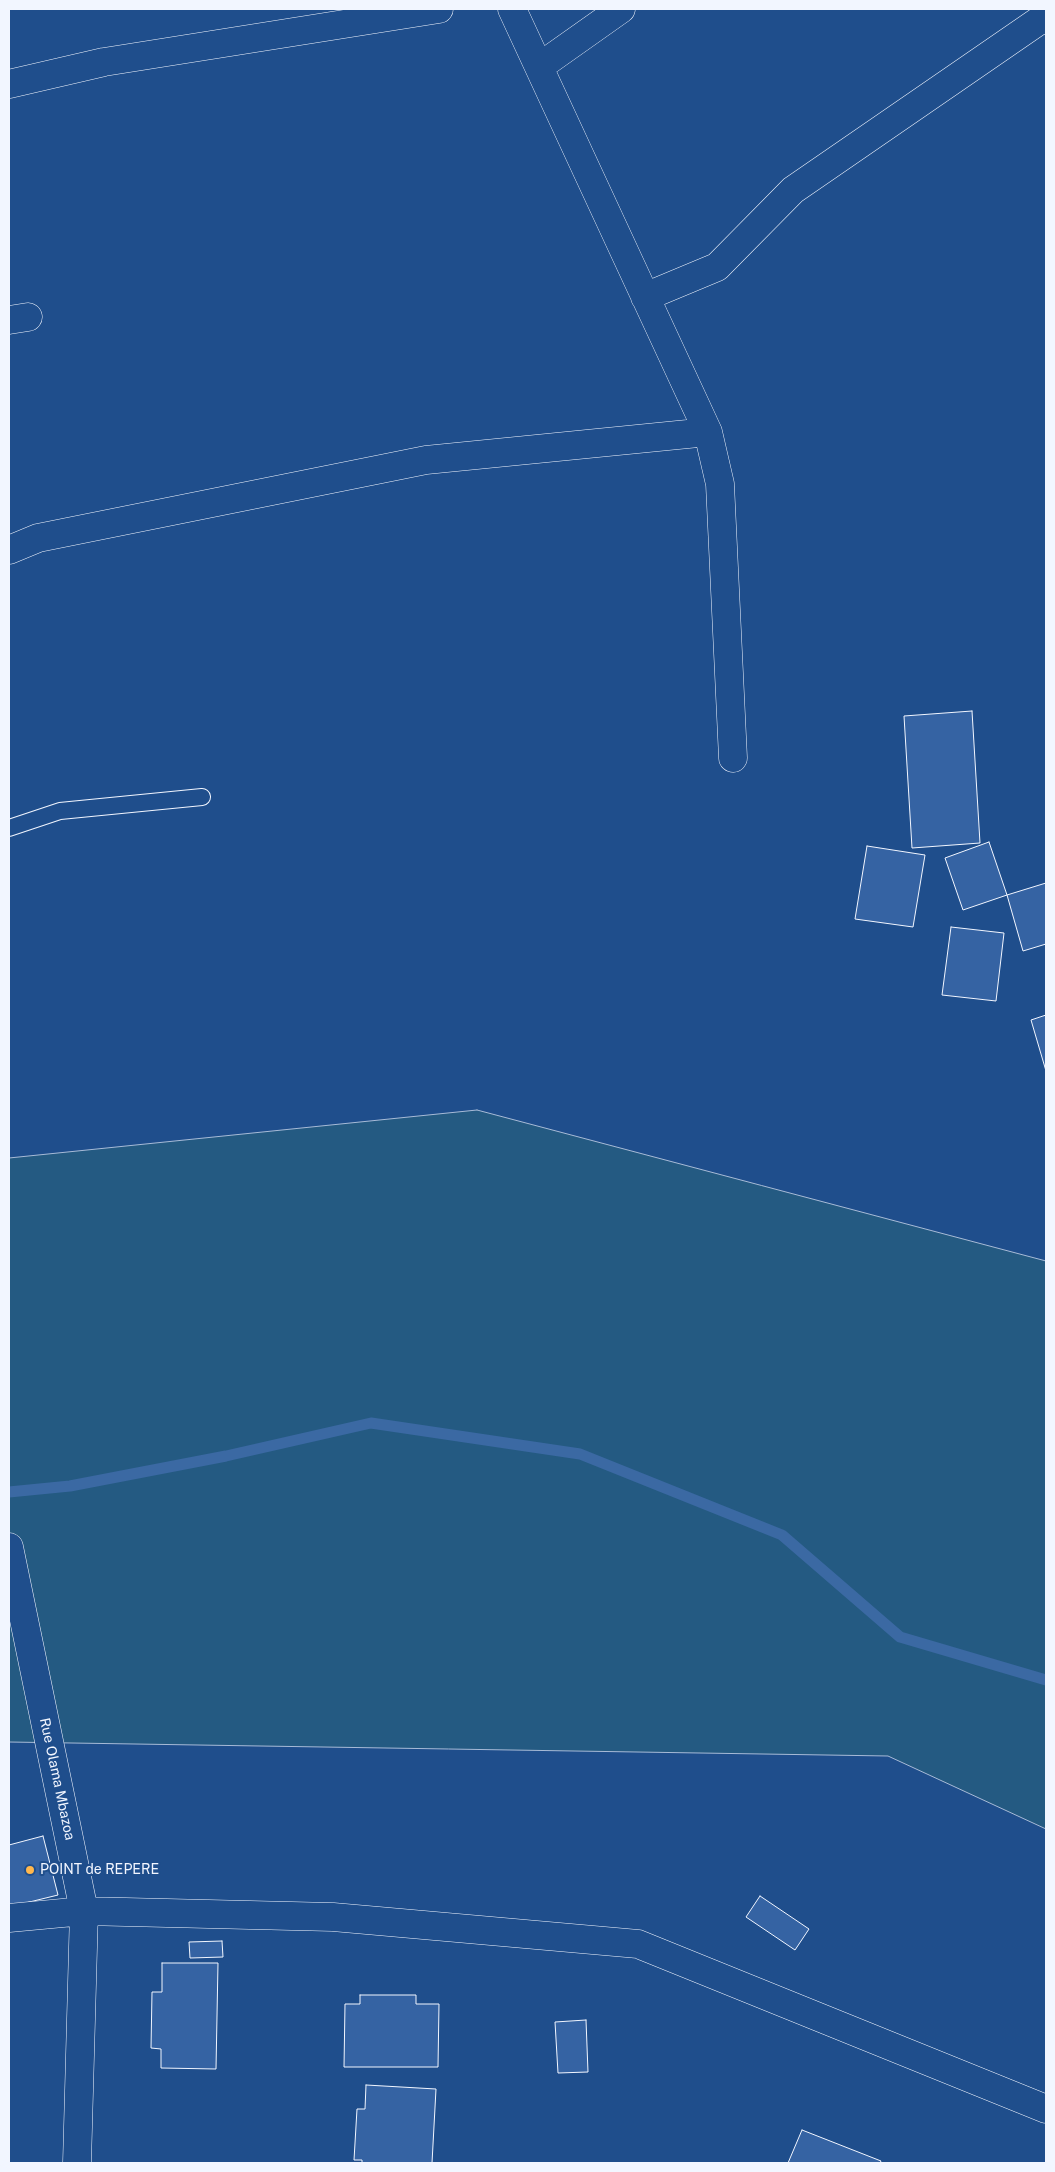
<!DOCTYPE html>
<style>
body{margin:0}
#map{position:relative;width:1055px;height:2172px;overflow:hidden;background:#1f4e8c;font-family:"Public Sans",sans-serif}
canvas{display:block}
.frame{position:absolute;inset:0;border:10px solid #f2f6ff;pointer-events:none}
</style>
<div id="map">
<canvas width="1055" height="2172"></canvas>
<div class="frame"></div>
</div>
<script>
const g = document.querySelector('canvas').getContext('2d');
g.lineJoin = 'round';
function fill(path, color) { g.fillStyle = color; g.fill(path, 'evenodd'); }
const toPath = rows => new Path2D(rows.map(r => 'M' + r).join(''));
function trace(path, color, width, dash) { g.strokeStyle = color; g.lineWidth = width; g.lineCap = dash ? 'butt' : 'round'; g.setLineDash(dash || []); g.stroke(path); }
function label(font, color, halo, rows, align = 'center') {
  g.font = font + ' "Public Sans",sans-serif'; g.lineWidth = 4; g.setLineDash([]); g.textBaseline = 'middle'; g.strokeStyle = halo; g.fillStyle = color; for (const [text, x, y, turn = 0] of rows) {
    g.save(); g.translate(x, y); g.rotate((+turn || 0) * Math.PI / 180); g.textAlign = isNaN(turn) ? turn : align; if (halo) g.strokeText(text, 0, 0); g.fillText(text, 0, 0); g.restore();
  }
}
const green = toPath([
 [477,1110,1046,1261,1046,1829,888,1756,9,1742,9,1158,477,1110]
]);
fill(green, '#245a82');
trace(green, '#a8bbd7', 1);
trace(toPath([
 [9,1492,70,1486,226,1456,371,1423,580,1454,782,1535,900,1637,1046,1680]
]), '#3b69a3', 11);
const building = toPath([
 [972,711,980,843,912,848,904,716,972,711],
 [989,842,1007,895,963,910,945,858,989,842],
 [867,846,925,855,913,927,855,919,867,846],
 [1046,883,1046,944,1023,951,1007,895,1046,883],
 [951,927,1004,933,996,1001,942,995,951,927],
 [1046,1015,1046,1071,1031,1020,1046,1015],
 [43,1836,58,1895,9,1907,9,1845,43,1836],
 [760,1896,809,1929,795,1950,746,1917,760,1896],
 [222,1941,223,1957,190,1958,189,1942,222,1941],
 [162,1963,218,1963,216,2069,161,2068,161,2049,151,2048,152,1992,162,1992,162,1963],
 [360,1995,416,1995,416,2004,439,2004,438,2067,344,2067,345,2004,360,2004,360,1995],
 [586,2020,588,2072,558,2073,555,2022,586,2020],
 [366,2085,436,2089,432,2163,362,2163,362,2160,354,2160,357,2109,365,2109,366,2085],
 [802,2130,881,2161,880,2163,788,2163,802,2130]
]);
fill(building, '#3563a3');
trace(building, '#f2f6ff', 1);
const service = toPath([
 [9,828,60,811,202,797]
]);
const minor = toPath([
 [512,9,708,432,720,484,733,758],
 [539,67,621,9],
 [9,84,104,62,439,9],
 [645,297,717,267,793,190,1040,20,1046,20],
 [9,320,28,317],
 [9,550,38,538,426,460,708,432],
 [9,1547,84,1911,77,2163],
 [9,1918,84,1911,333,1917,638,1944,1046,2109]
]);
trace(service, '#f2f6ff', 18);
trace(minor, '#f2f6ff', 29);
trace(service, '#1f4e8c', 16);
trace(minor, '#1f4e8c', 28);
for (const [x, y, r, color] of [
 [30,1870,5,"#ffb74d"]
]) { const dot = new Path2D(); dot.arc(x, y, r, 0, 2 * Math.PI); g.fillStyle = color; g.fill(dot); trace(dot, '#1f4e8c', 2); }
label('14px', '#f2f6ff', '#1f4e8c', [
 ["Rue Olama Mbazoa",57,1779,78]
]);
label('14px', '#f2f6ff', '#1f4e8c', [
 ["POINT de REPERE",40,1870]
], 'left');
</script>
